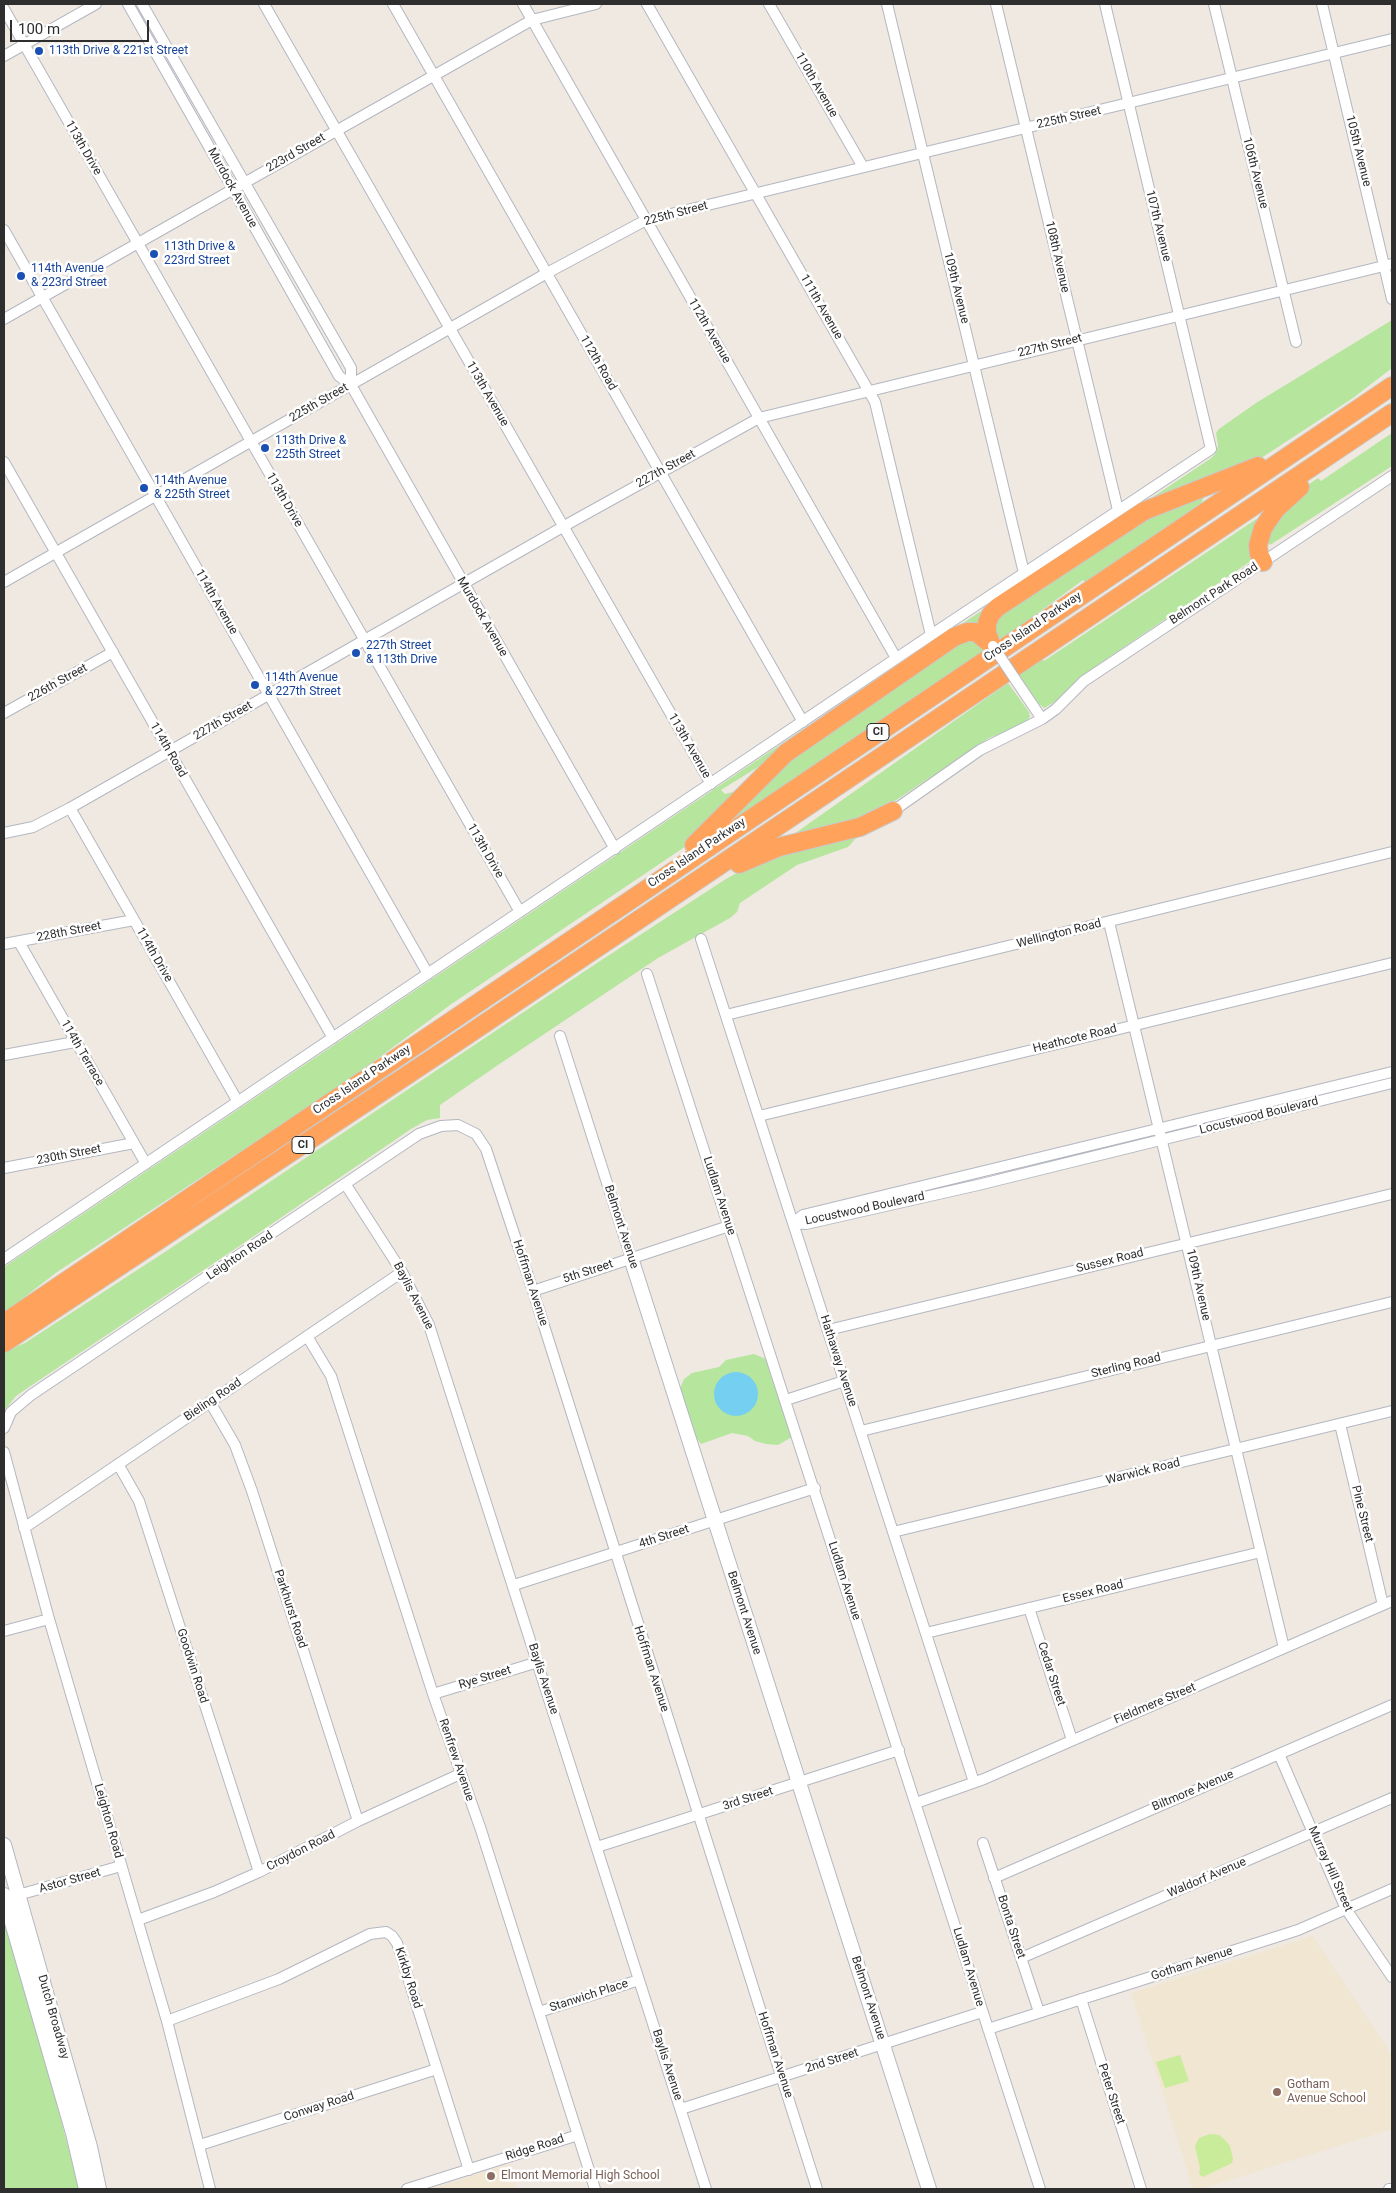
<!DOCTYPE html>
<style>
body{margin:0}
#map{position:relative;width:1396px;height:2193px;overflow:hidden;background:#efe9e1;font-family:Roboto,sans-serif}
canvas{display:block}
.frame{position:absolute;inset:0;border:5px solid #2e2e2e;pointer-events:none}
.scale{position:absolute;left:10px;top:20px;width:139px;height:22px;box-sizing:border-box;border:2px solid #2e2e2e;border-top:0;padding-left:6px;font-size:15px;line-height:18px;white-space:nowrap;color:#2e2e2e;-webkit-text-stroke:4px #fff;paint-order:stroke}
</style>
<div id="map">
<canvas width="1396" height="2193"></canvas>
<div class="frame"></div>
<div class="scale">100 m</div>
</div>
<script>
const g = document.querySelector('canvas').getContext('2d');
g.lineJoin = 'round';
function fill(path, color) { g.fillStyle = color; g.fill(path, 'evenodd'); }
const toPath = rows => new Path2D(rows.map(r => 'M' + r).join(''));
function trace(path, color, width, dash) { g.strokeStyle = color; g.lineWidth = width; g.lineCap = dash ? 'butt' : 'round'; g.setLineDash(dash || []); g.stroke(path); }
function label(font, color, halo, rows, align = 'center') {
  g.font = font + ' Roboto,sans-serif'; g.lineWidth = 5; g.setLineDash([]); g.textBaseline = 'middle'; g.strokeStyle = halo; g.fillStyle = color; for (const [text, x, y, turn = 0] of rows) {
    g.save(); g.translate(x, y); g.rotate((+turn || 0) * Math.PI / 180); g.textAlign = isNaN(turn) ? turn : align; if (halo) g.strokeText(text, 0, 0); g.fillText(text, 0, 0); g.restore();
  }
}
fill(toPath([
 [1313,1936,1392,2055,1392,2129,1201,2189,1193,2189,1131,1993],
 [509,2164,517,2189,430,2189]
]), '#f0e6d1');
fill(toPath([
 [1392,320,1392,368,1353,398,1252,464,1164,497,981,629,721,790,725,794,737,791,695,840,450,1005,342,1085,57,1272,4,1313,4,1267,793,736,1210,459,1216,453,1218,446,1216,433,1219,429,1256,403],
 [1392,433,1392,466,1270,545,1267,541,1267,531,1308,485,1318,478,1321,481],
 [1205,494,1200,507,1086,583,1083,580,997,643,993,628,997,617,1145,518],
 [1264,514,1255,555,1251,561,1099,664,1078,679,1055,702,1044,708,1039,704,1018,674,1042,658,1044,661],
 [960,641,971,641,981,644,986,651,730,823,771,773],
 [1008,683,1029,712,1030,717,1022,725,989,738,868,819,787,839],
 [859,835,848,847,797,865,740,903,737,912,730,918,658,958,498,1065,440,1105,440,1118,427,1120,411,1129,232,1251,29,1387,16,1396,4,1411,4,1354,9,1350,25,1343,165,1252,597,963,726,879,762,859],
 [754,1354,766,1359,769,1366,771,1377,775,1384,792,1437,778,1445,766,1444,755,1441,748,1436,732,1433,701,1444,693,1433,679,1391,684,1379,692,1373,719,1367,726,1360],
 [4,1921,34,2016,79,2189,4,2189]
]), '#b6e59e');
fill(toPath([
 [1180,2055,1189,2081,1165,2088,1156,2062],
 [1210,2134,1219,2135,1225,2140,1230,2146,1233,2159,1232,2163,1203,2177,1199,2174,1200,2168,1195,2146,1199,2138]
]), '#c9ec9a');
fill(toPath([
 '714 1394a22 22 0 1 1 44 0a22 22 0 1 1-44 0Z'
]), '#75cff0');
const street = toPath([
 [128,4,339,376,351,385,351,368,142,4],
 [264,4,711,784],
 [393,4,803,722],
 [523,4,896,658],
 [647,4,875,402,931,635],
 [769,4,863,167],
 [887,4,1024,573],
 [996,4,1118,510],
 [1214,4,1296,342],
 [1322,4,1392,299],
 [4,9,520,912],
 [4,56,96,4],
 [4,230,428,974],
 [4,319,532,20,596,4],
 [351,385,615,849],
 [4,462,333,1038],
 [4,582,547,273,646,220,1392,39],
 [1015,679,1042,719],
 [4,713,113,652],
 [70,808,238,1102],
 [893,811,980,750,1042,719,1056,709,1084,681,1392,476],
 [4,833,33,827,70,808,575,520,759,418,1392,264],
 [1109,922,1284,1648],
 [701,939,974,1782],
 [19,942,146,1164],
 [4,944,134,920],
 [647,974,1040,2189],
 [726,1015,1392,852],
 [560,1036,631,1258],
 [4,1055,75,1042],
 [759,1116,1392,963],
 [4,1168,134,1143],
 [346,1185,402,1272,429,1325,706,2189],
 [793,1223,803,1215,1392,1072],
 [793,1223,806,1224,978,1185,1392,1083],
 [4,1259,931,635,1211,449,1105,4],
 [533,1291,729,1226],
 [828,1330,1392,1194],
 [307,1336,331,1376,433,1694,481,1830,595,2189],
 [786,1400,844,1381],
 [210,1402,235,1445,252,1491,358,1821],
 [1340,1424,1383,1605],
 [4,1428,11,1412,31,1395,419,1134,441,1126,458,1125,476,1134,486,1149,533,1291,817,2189],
 [861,1431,1392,1302],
 [4,1452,49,1619,167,2021,210,2189],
 [118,1464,139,1501,259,1872],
 [24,1528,402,1272],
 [893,1532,1392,1411],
 [514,1585,815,1488],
 [1029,1608,1072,1740],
 [4,1631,49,1619],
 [926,1633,1261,1552],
 [433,1694,538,1662],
 [1279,1754,1346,1909,1392,1977],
 [916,1803,984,1779,1392,1601],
 [983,1843,1039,2012],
 [597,1847,899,1750],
 [994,1878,1392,1705],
 [18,1895,121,1866],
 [138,1920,214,1892,259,1872,358,1821,460,1774],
 [1021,1958,1392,1798],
 [1081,1999,1141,2189],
 [539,2012,639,1980],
 [167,2021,279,1979,370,1934,386,1932,392,1936,397,1943,469,2170],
 [988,2029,1298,1930,1392,1889],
 [681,2109,982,2012],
 [200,2145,437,2069],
 [407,2189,578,2135],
 [1389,2189,1392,2189]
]);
const secondary = toPath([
 [631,1258,929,2189],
 [4,1845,90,2147,99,2189],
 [4,1895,73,2133,86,2189]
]);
const highway = toPath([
 [1263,562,1259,554,1258,545,1263,528,1276,509,1300,487],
 [992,646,987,633,987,623,991,614,998,607,1144,511,1258,466],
 [694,845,786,753,954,637,967,632,976,632,993,646],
 [739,864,779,847,860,827,893,811],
 [4,1323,1392,386],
 [4,1343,463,1038,1392,413]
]);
trace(street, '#b4b7c1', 12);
trace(secondary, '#b4b7c1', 16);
trace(highway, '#c9c9c9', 20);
trace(street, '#fff', 10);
trace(secondary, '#fff', 14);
trace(highway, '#ffa35c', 18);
const streetBridge = toPath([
 [993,646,1015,679]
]);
trace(streetBridge, '#b4b7c1', 12, []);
trace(streetBridge, '#fff', 10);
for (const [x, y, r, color] of [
 [39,51,5,"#1a4fb4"],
 [154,254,5,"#1a4fb4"],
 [21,276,5,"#1a4fb4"],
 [265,448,5,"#1a4fb4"],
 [144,488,5,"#1a4fb4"],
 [356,653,5,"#1a4fb4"],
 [255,685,5,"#1a4fb4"],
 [1277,2092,5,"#8d6e63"],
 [491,2176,5,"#8d6e63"]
]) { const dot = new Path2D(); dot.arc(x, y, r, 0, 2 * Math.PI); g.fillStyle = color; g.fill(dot); trace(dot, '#fff', 2); }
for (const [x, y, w] of [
 [878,732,22],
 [303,1145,22]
]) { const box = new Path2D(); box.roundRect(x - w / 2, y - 8.5, w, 17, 4); g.fillStyle = '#fff'; g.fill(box); trace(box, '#2e2e2e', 1); }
label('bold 11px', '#2e2e2e', null, [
 ["CI",878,732],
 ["CI",303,1145]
]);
label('12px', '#164399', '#fff', [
 ["113th Drive & 221st Street",49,51],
 ["113th Drive &",164,247],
 ["223rd Street",164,261],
 ["114th Avenue",31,269],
 ["& 223rd Street",31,283],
 ["113th Drive &",275,441],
 ["225th Street",275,455],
 ["114th Avenue",154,481],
 ["& 225th Street",154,495],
 ["227th Street",366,646],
 ["& 113th Drive",366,660],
 ["114th Avenue",265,678],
 ["& 227th Street",265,692]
], 'left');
label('12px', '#2e2e2e', '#fff', [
 ["110th Avenue",816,85,60],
 ["225th Street",1069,118,-13],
 ["113th Drive",83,148,60],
 ["105th Avenue",1358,151,76],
 ["223rd Street",296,153,-30],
 ["106th Avenue",1255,173,76],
 ["Murdock Avenue",232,188,61],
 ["225th Street",676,214,-15],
 ["107th Avenue",1158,226,76],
 ["108th Avenue",1057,257,77],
 ["109th Avenue",956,288,76],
 ["111th Avenue",821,307,60],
 ["112th Avenue",709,331,60],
 ["227th Street",1050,346,-14],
 ["112th Road",598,363,60],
 ["113th Avenue",487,394,60],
 ["225th Street",319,403,-30],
 ["227th Street",666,469,-29],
 ["113th Drive",284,500,60],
 ["Belmont Park Road",1214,594,-33],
 ["114th Avenue",216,602,60],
 ["Murdock Avenue",482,617,60],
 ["Cross Island Parkway",1033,627,-34],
 ["226th Street",58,683,-29],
 ["227th Street",223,721,-30],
 ["113th Avenue",689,746,60],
 ["114th Road",168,750,60],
 ["113th Drive",485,851,60],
 ["Cross Island Parkway",697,853,-34],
 ["228th Street",69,932,-11],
 ["Wellington Road",1059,934,-14],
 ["114th Drive",154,955,60],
 ["Heathcote Road",1075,1039,-14],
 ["114th Terrace",82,1053,60],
 ["Cross Island Parkway",362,1080,-34],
 ["Locustwood Boulevard",1259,1116,-14],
 ["230th Street",69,1155,-11],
 ["Ludlam Avenue",719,1196,72],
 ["Locustwood Boulevard",865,1209,-12],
 ["Belmont Avenue",621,1227,72],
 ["Leighton Road",240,1256,-34],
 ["Sussex Road",1110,1261,-14],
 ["5th Street",588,1272,-18],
 ["Hoffman Avenue",530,1283,72],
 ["109th Avenue",1198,1285,77],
 ["Baylis Avenue",413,1296,63],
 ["Hathaway Avenue",838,1361,72],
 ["Sterling Road",1126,1366,-14],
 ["Bieling Road",213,1400,-34],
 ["Warwick Road",1143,1472,-14],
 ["Pine Street",1362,1514,76],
 ["4th Street",664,1537,-18],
 ["Ludlam Avenue",844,1581,72],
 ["Essex Road",1093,1592,-14],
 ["Parkhurst Road",290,1609,72],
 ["Belmont Avenue",744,1613,72],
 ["Goodwin Road",192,1666,72],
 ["Hoffman Avenue",651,1669,72],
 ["Cedar Street",1051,1674,72],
 ["Rye Street",485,1678,-17],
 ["Baylis Avenue",543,1679,72],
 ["Fieldmere Street",1155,1704,-23],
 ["Renfrew Avenue",456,1760,71],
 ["Biltmore Avenue",1193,1791,-23],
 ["3rd Street",748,1799,-18],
 ["Leighton Road",108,1821,74],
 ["Croydon Road",301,1851,-27],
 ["Murray Hill Street",1330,1869,66],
 ["Waldorf Avenue",1207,1878,-23],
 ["Astor Street",70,1881,-16],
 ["Bonta Street",1011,1927,72],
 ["Gotham Avenue",1192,1964,-18],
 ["Ludlam Avenue",968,1967,73],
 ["Kirkby Road",408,1978,72],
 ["Stanwich Place",589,1996,-18],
 ["Belmont Avenue",868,1998,72],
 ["Dutch Broadway",53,2017,74],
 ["Hoffman Avenue",775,2055,72],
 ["2nd Street",832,2061,-18],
 ["Baylis Avenue",667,2065,72],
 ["Peter Street",1111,2094,72],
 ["Conway Road",319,2107,-18],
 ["Ridge Road",535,2148,-18]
]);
label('12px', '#785e54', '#fff', [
 ["Gotham",1287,2085],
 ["Avenue School",1287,2099],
 ["Elmont Memorial High School",501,2176]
], 'left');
</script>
